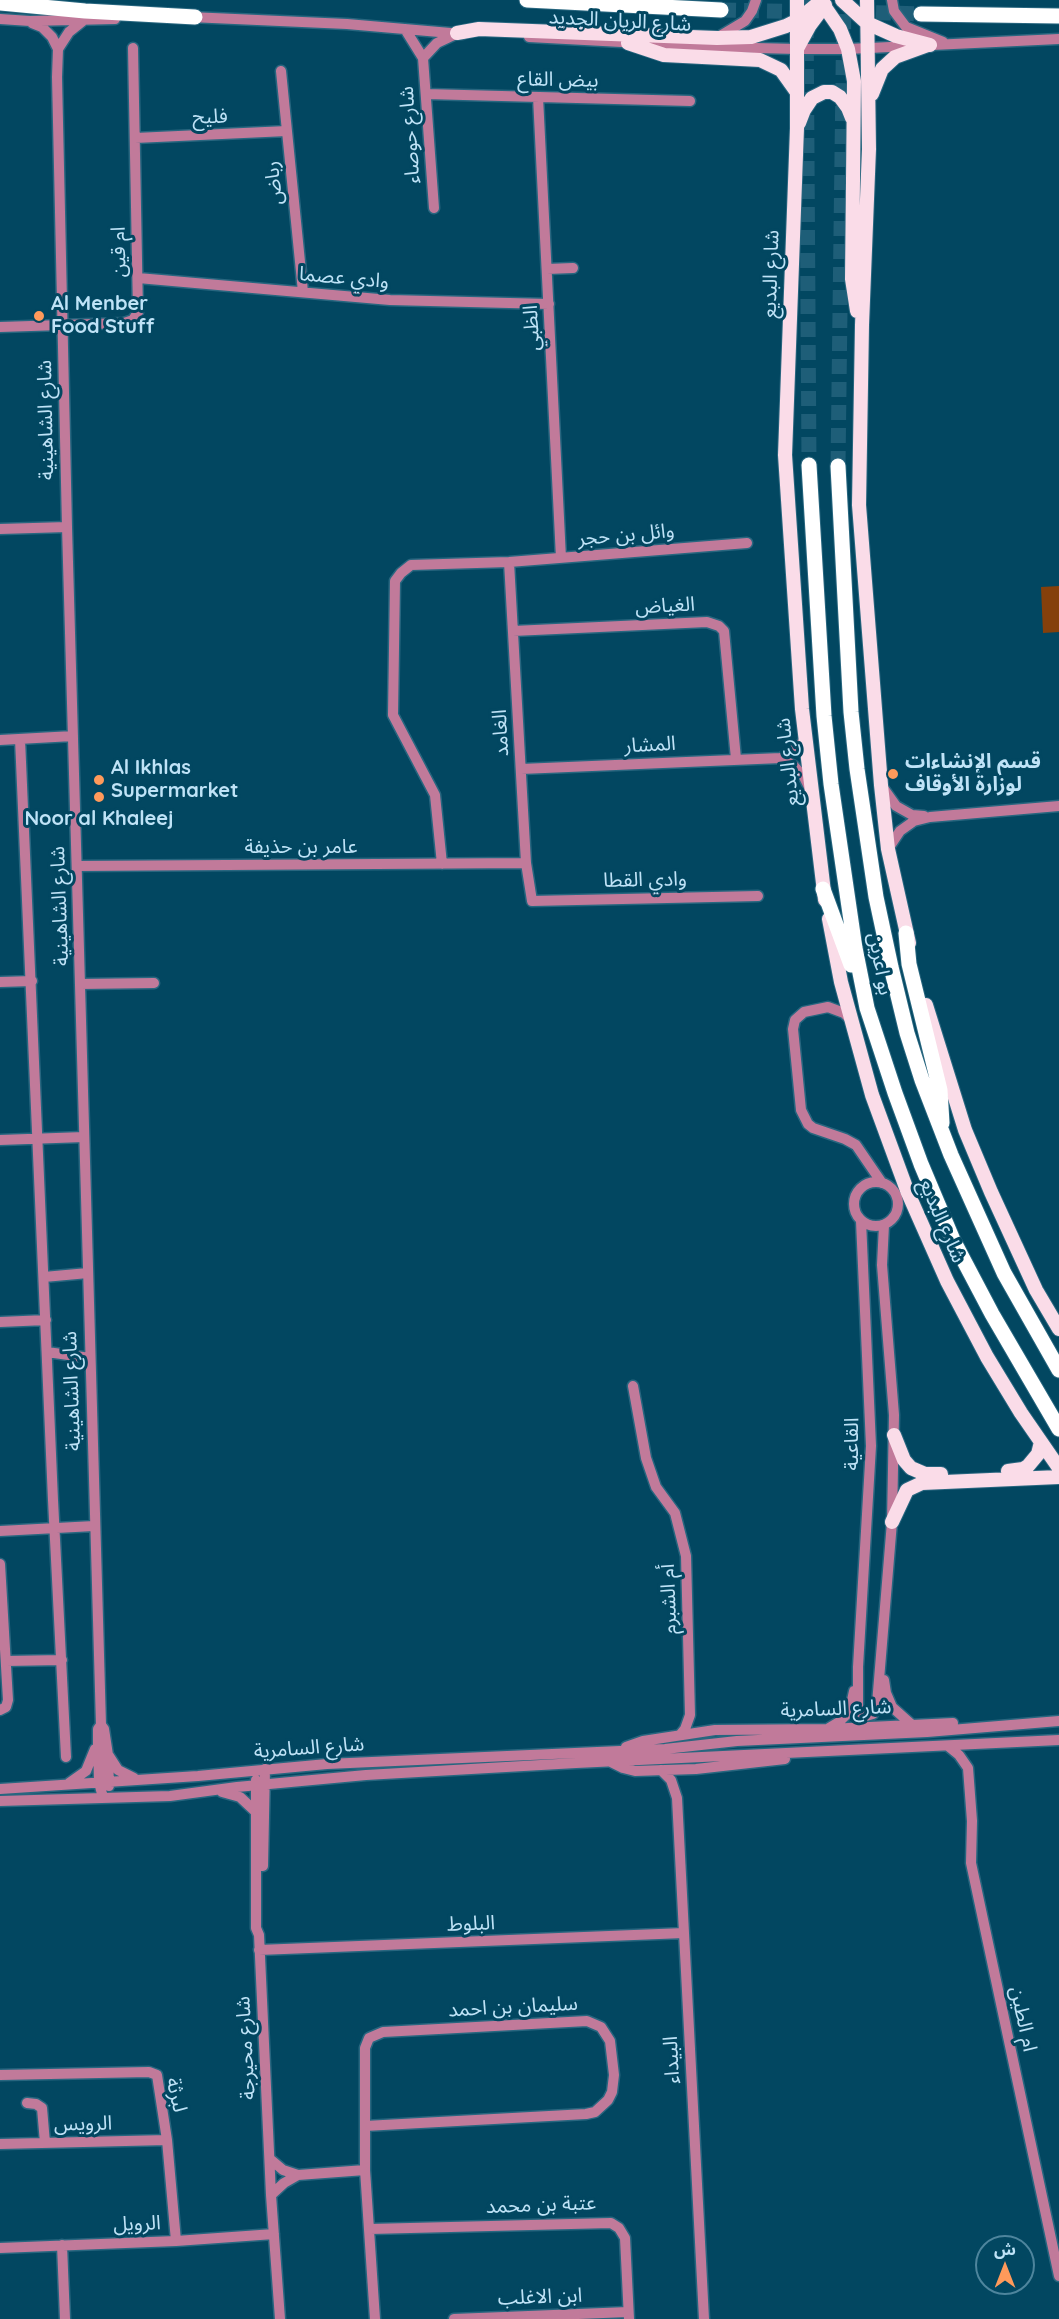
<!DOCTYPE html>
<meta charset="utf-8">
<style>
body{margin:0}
#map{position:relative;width:1059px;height:2319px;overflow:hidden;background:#024761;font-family:Quicksand,"Noto Sans Arabic",sans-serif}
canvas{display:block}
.north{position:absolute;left:975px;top:2235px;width:60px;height:60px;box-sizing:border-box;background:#024761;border:2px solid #4e859d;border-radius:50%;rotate:0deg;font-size:16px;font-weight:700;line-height:24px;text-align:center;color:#bfe3f7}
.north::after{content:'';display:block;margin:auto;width:21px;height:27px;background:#ff9a5b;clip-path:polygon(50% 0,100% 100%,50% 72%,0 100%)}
</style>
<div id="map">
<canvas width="1059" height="2319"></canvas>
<div class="north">ش</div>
</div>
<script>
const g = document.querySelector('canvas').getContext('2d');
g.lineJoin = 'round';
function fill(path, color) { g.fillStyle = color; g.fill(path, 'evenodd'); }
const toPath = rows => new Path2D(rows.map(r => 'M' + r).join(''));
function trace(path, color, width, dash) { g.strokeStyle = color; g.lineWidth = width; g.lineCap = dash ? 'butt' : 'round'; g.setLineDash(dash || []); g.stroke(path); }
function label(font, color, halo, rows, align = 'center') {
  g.font = font + ' Quicksand,"Noto Sans Arabic",sans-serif'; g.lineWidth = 6; g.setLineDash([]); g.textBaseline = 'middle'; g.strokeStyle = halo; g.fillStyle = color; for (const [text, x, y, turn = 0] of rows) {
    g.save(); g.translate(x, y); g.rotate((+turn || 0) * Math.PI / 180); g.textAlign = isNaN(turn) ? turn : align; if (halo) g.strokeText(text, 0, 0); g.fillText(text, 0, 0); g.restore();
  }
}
fill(toPath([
 [1059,586,1059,632,1043,633,1041,587]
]), '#85400b');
trace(toPath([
 [806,0,809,465],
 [721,10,811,12],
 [853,12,921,14],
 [838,466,844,0]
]), '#1e5e78', 15, [15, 8]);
const minor = toPath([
 [892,0,894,11,906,27,943,42],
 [190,17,347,24,462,34],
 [0,19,30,21,115,19],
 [84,20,69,32,58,49,57,77,67,527,101,1725,98,1729,98,1743,99,1782,103,1798],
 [32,23,42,27,52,37,58,49],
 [405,29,423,58,434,208],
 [720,36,745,21,752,11,756,0],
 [529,37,714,47,797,49,848,49,1059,39],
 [423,58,437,43,456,34],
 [281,71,303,292],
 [426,94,690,101],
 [538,97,561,558],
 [135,138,287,131],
 [547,269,573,268],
 [138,278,390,300,549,304],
 [0,327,124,323,133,320,138,312,133,48],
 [0,529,67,527],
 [509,562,526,863,532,901,758,896],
 [513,631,707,622,719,626,724,631,736,759],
 [20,739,53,1500,66,1757],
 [0,740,73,736],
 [781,758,794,766,804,777,809,787],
 [521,769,781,758,797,748,805,740],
 [881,785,896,806,912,815,924,816],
 [888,849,900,831,914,821,930,817,1059,806],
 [442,864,435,795,393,715,395,581,401,573,411,565,509,562,747,543],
 [77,866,526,863],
 [0,982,32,981],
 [80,984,154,983],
 [851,1020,844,1013,828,1007,804,1012,795,1020,793,1029,801,1110,808,1124,813,1128,845,1139,856,1145,882,1183],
 [0,1140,84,1137],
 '854 1204a22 22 0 1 1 44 0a22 22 0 1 1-44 0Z',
 [861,1221,871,1446,858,1667,858,1706,860,1712,866,1716,873,1714,877,1704,892,1522,894,1415,882,1265,884,1225],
 [44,1277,88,1273],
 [0,1322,46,1320],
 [47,1352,90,1358],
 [633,1386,646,1458,656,1487,675,1513,686,1556,690,1715,685,1729,680,1735],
 [0,1531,94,1526],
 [0,1564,8,1700,6,1707,0,1710],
 [6,1661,62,1660],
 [884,1680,886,1693,892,1707,911,1724],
 [101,1725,104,1729,108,1755,109,1786],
 [829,1728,839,1722,846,1715,851,1705,854,1691],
 [948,1746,959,1755,968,1768,972,1821,971,1863,1059,2276],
 [626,1747,643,1741,715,1730,828,1729,953,1723],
 [109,1756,118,1770,134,1778],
 [611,1762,623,1768,635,1771,696,1769,785,1759],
 [661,1770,671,1780,677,1798,704,2319],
 [256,1780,256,1928,259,1935,271,2195,280,2319],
 [69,1783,86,1771,95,1749],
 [0,1789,198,1776,327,1764,665,1749,737,1741,927,1732,1059,1721],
 [222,1792,240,1797,256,1812],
 [0,1801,170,1796,237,1787,366,1775,576,1763,1059,1740],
 [263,1866,265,1769],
 [259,1950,684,1933],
 [0,2075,149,2072,157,2075,167,2140,176,2241],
 [27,2103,36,2104,42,2108,45,2143],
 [365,2126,586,2114,595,2112,608,2100,612,2092,614,2075,610,2041,601,2027,587,2021,383,2032,369,2038,365,2048,365,2170,375,2319],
 [0,2144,167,2140],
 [270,2159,283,2170,298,2175,365,2170],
 [271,2195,284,2183,298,2175],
 [370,2229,611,2223,619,2228,625,2238,629,2319],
 [62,2245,65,2319],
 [0,2248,176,2241,274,2234],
 [454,2319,628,2312]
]);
const major = toPath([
 [797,0,797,128,785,455,802,709,825,900],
 [820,0,840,29,848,49,854,81,852,279,857,311],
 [842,0,867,23,896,36,930,45],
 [867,0,869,149,862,325,859,505,881,785,888,849,909,943],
 [457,33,479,29,717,38,751,37,786,26,798,20,822,0],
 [628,43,664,55,760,60,781,70,796,91],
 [798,47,810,25,825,5],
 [872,94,882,69,895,57,928,45],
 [799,123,804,110,812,98,824,92,832,92,840,97,848,108,852,118],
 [829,919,841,982,872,1095,908,1193,947,1281,987,1357,1021,1413,1059,1468],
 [926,1005,965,1130,991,1192,1036,1290,1059,1329],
 [894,1435,904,1460,911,1468,925,1474,941,1474],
 [1008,1471,1023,1469,1028,1466,1038,1454,1041,1442],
 [892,1522,907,1490,922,1483,1059,1477]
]);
const highway = toPath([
 [527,0,721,10],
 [0,3,85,11,195,17],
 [921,14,1059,16],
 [809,465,824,716,831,784,855,948,867,1008,895,1093,921,1164,953,1240,992,1314,1059,1429],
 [838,466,851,712,857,769,876,897,891,967,907,1033,922,1080,951,1155,1004,1273,1059,1370],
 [823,889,851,965],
 [906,933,909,964,940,1090,942,1123]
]);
trace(minor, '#28667f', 13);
trace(major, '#28667f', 16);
trace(highway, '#28667f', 17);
trace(minor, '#c17a9a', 10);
trace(major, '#fadce8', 14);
trace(highway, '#fff', 15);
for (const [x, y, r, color] of [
 [39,316,6,"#ff9a5b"],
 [893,774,6,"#ff9a5b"],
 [99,780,6,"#ff9a5b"],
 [99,797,6,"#ff9a5b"]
]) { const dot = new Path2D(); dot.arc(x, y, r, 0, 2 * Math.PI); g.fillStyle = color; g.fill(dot); trace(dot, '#024761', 2); }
label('20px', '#bfe3f7', '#024761', [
 ["شارع الريان الجديد",620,21,3],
 ["بيض القاع",558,80,1],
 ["فليح",210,117,-2],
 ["شارع حوصاء",410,135,-94],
 ["رباض",274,183,-96],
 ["ام قين",119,252,-91],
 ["شارع البديع",771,274,-88],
 ["وادي عصما",344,278,5],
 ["الظبي",532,328,-93],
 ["شارع الشاهينية",46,420,-91],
 ["وائل بن حجر",626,535,-5],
 ["الغياض",665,606,-3],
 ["الغامد",501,733,-93],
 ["المشار",650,745,-3],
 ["شارع البديع",788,762,-96],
 ["عامر بن حذيفة",301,847],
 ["وادي القطا",645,880,-1],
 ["شارع الشاهينية",60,906,-92],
 ["بو اعرين",880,964,80],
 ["شارع البديع",942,1221,67],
 ["شارع الشاهينية",72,1391,-92],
 ["القاعية",852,1444,-90],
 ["أم الشبرم",669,1599,-92],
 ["شارع السامرية",836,1709,-2],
 ["شارع السامرية",309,1748,-4],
 ["البلوط",471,1924,-2],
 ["سليمان بن احمد",513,2007,-3],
 ["ام الطين",1023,2019,78],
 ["شارع محيرجة",246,2048,-93],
 ["البيداء",672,2060,-93],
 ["لبرثة",176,2095,77],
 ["الرويس",83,2124,-1],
 ["عتبة بن محمد",541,2205,-2],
 ["الرويل",137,2224,-2],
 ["ابن الاغلب",540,2297,-2]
]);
label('bold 20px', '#bfe3f7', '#024761', [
 ["Al Menber",51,304],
 ["Food Stuff",51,327],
 ["قسم الإنشاءات",905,762],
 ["لوزارة الأوقاف",905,785],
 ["Al Ikhlas",111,768],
 ["Supermarket",111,791],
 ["Noor al Khaleej",99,819,"center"]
], 'left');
</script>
